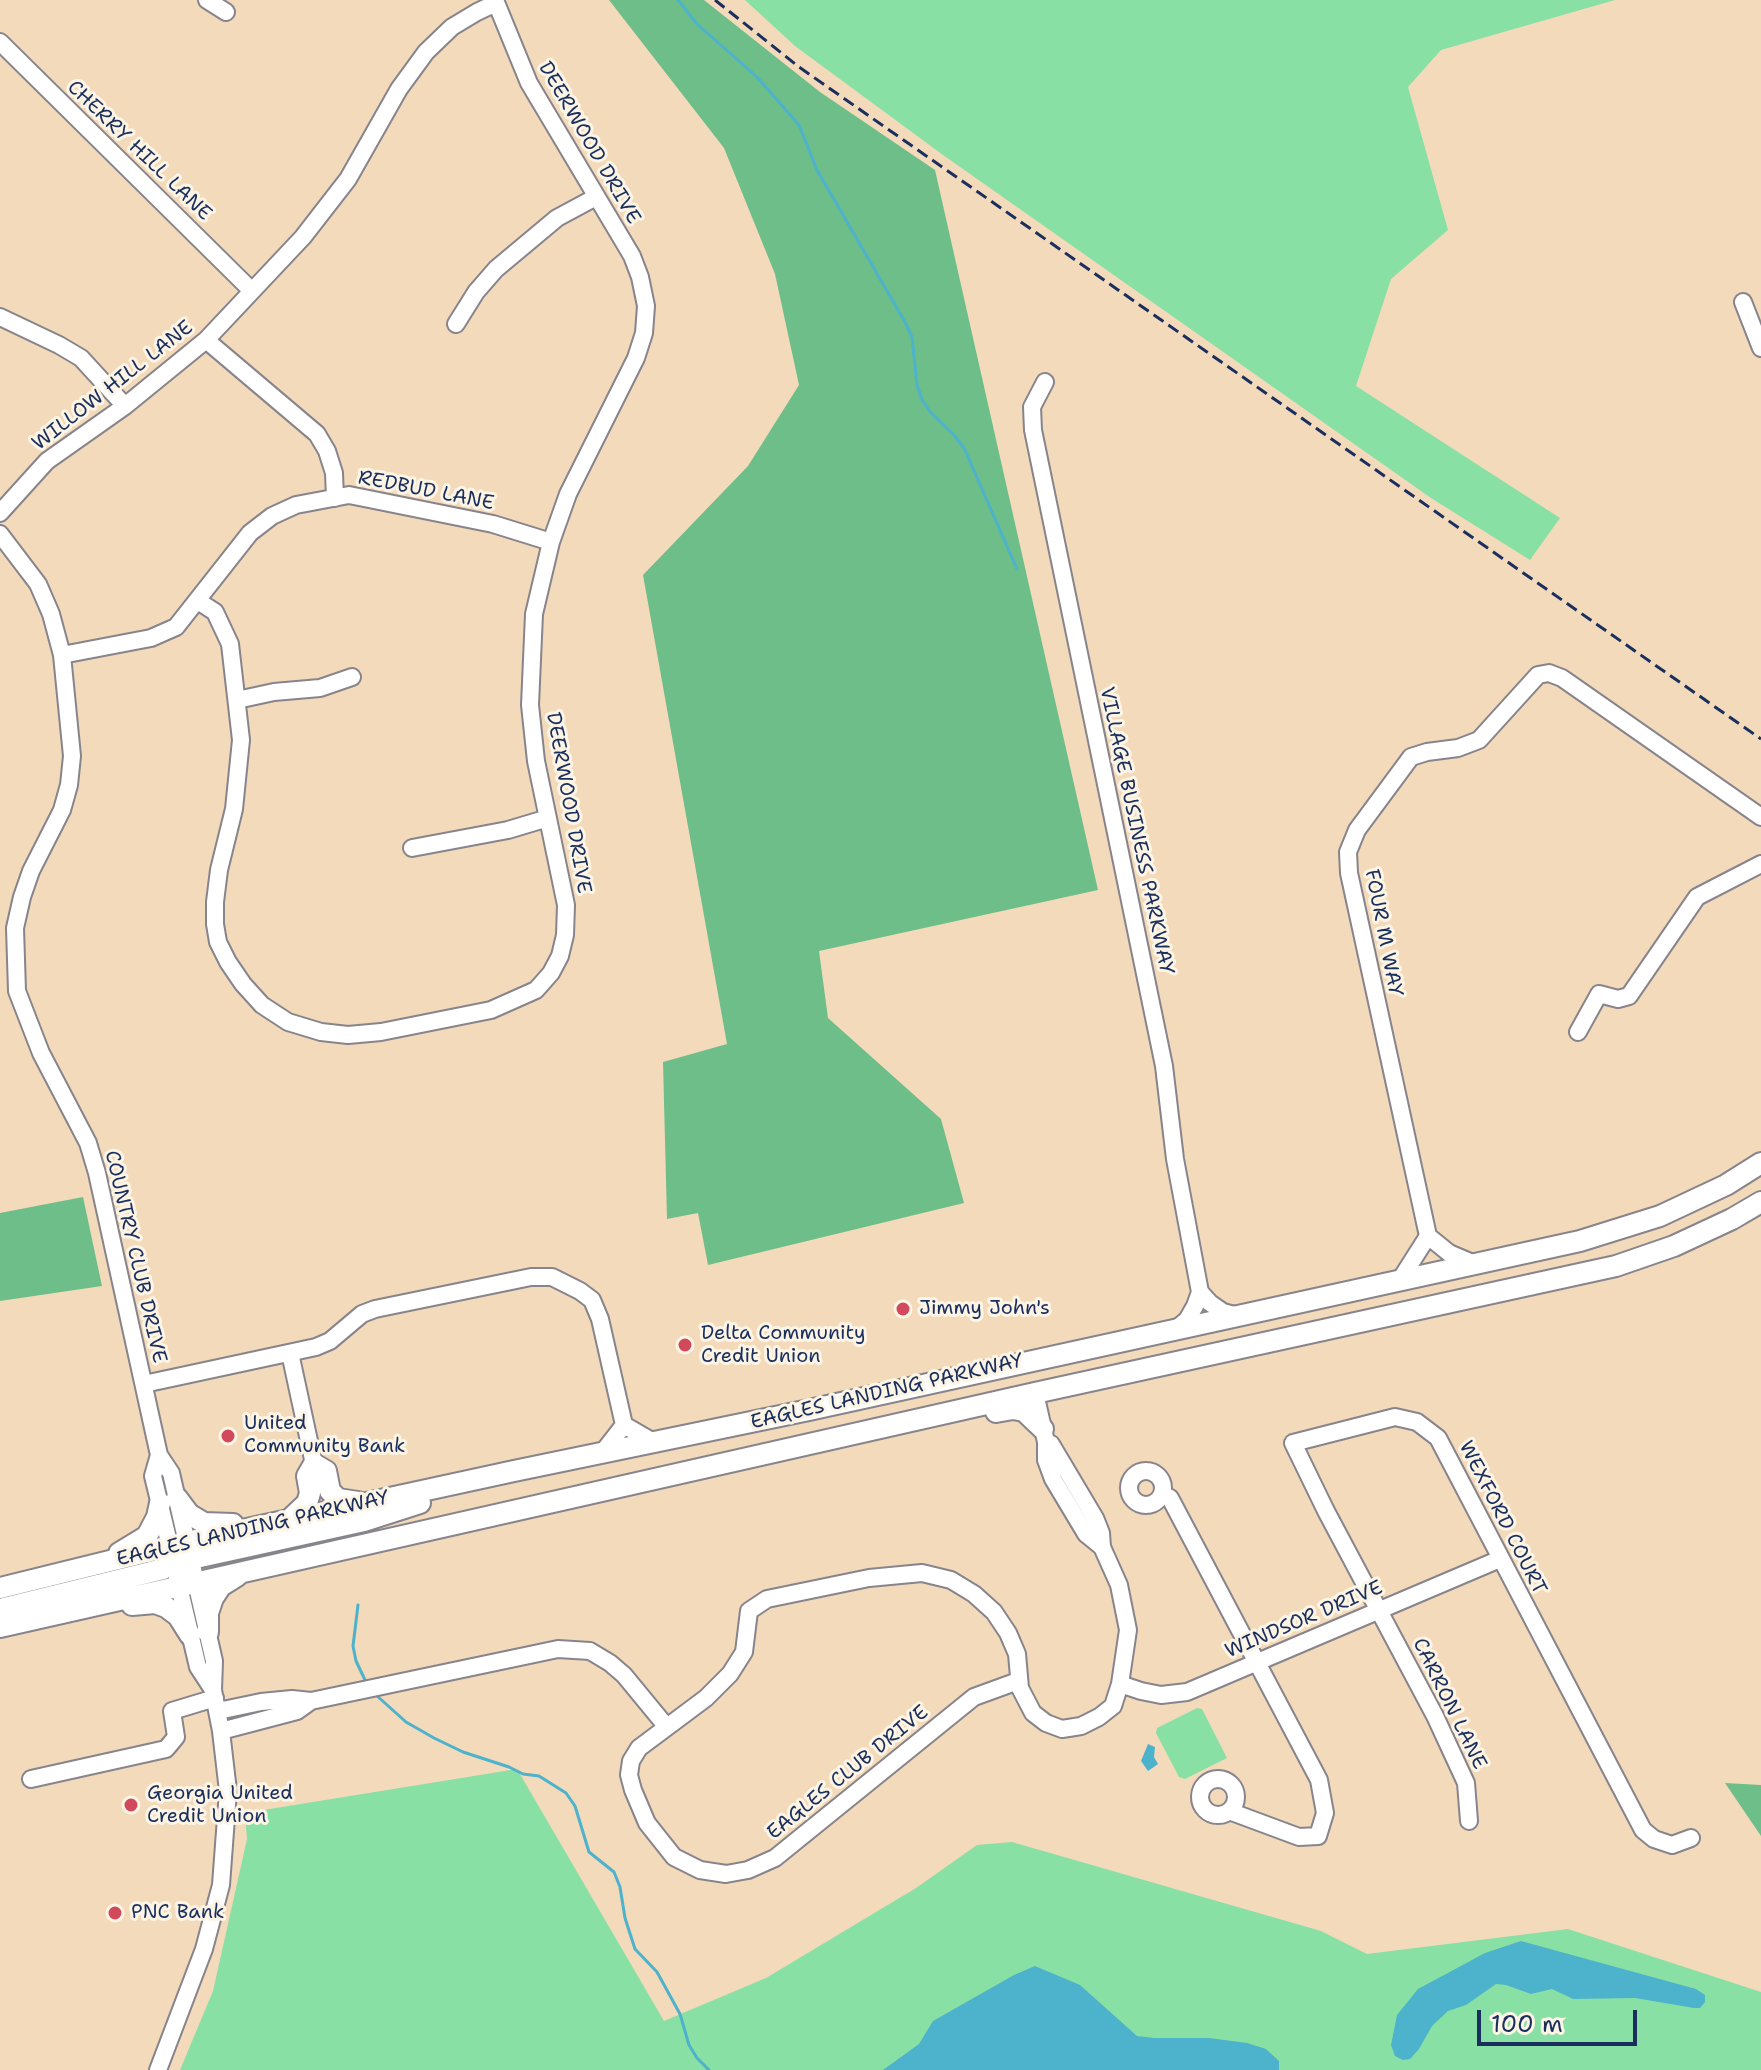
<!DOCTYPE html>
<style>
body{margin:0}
#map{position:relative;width:1761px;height:2070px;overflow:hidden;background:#f3dabb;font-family:"Shantell Sans",sans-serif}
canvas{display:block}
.scale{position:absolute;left:1477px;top:2010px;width:160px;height:36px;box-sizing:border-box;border:4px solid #1b2f5e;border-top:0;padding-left:10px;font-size:24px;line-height:28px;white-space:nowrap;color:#1b2f5e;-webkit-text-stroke:6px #fcf5e5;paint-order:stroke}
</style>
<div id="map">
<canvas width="1761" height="2070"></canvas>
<div class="scale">100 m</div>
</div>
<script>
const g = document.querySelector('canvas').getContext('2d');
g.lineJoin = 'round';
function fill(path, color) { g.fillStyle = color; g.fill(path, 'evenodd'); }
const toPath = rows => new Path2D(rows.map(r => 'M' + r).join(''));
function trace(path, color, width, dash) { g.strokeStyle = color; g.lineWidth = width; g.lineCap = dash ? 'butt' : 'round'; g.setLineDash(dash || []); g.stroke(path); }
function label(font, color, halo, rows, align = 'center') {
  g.font = font + ' "Shantell Sans",sans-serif'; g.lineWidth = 6; g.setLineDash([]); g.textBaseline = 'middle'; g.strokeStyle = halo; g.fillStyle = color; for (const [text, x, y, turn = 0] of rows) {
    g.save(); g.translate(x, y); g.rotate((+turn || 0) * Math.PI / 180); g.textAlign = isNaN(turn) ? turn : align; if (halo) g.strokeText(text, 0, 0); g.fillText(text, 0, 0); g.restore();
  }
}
fill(toPath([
 [745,0,1615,0,1441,50,1408,87,1448,230,1391,279,1356,386,1560,518,1530,560,1431,498,943,155,795,46],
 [1197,1708,1202,1709,1227,1758,1185,1779,1179,1777,1156,1733,1157,1728],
 [517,1769,664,2021,766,1978,916,1888,977,1845,1012,1842,1321,1931,1367,1954,1568,1929,1761,1992,1761,2070,180,2070,213,1991,247,1839,245,1813]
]), '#89e0a4');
fill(toPath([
 [609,0,704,0,820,92,935,170,1098,890,819,951,828,1018,941,1119,964,1203,708,1265,698,1213,667,1219,663,1062,727,1044,643,575,748,466,799,385,775,274,724,148],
 [83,1197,102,1286,0,1301,0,1213],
 [1725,1783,1761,1785,1761,1836]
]), '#6ebe8a');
fill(toPath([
 [1148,1744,1155,1747,1154,1757,1158,1764,1148,1771,1141,1761],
 [1521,1941,1696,1989,1705,1995,1705,2002,1700,2008,1694,2008,1635,1998,1573,1999,1552,1989,1531,1994,1506,1985,1496,1984,1466,2005,1448,2011,1432,2026,1419,2049,1410,2059,1403,2060,1395,2056,1391,2045,1397,2015,1418,1989,1485,1953],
 [1035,1966,1080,1985,1137,2036,1154,2038,1209,2038,1247,2043,1266,2049,1279,2061,1279,2070,883,2070,919,2044,933,2021,1014,1975]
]), '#4db2cc');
trace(toPath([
 [678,0,697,24,757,77,799,125,817,170,905,322,912,337,917,385,922,400,931,413,954,435,964,448,1017,569],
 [358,1605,353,1646,356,1661,366,1682],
 [376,1695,406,1722,434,1738,463,1752,509,1767,523,1774,539,1776,566,1793,575,1806,589,1852,614,1872,620,1887,625,1918,635,1949,657,1972,680,2014,689,2045,697,2058,709,2070]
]), '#4db2cc', 3);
const minor = toPath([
 [207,0,226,12],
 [0,42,251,290],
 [1743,302,1761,348],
 [0,317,59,345,81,358,125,406],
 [456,324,476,292,496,269,557,218,596,197],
 [206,340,317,434,327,451,334,473,335,498],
 [1045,382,1032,407,1033,430,1164,1066,1175,1159,1200,1292,1195,1306,1187,1320,1175,1330],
 [0,513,47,461,125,406,206,340,303,237,348,179,399,89,426,52,452,27,477,12,496,3],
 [0,534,38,584,51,614,62,655,72,756,69,785,62,810,31,871,22,897,15,928,17,991,41,1053,88,1143,97,1173,159,1455,171,1473,214,1661,213,1690,221,1731,228,1791,221,1885,204,1949,158,2070],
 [198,601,215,612,230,644,241,740,234,809,219,870,215,902,215,924,218,942,228,962,243,984,262,1005,288,1022,321,1032,348,1035,381,1032,491,1010,536,990,551,973,560,956,565,935,566,905,536,761,530,705,534,614,551,542,568,494,636,358,644,333,646,306,640,277,632,256,529,83,495,0],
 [62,655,151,638,176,627,250,533,272,516,296,505,349,495,493,524,551,542],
 [237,700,274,692,320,688,352,677],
 [412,848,508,830,548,818],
 [1578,1032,1599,994,1618,999,1629,996,1697,897,1761,864],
 [1475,1264,1449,1253,1428,1236,1349,873,1348,852,1357,830,1411,757,1427,752,1458,748,1479,740,1538,675,1549,673,1562,678,1761,817],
 [1400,1280,1428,1236],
 [1200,1292,1210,1303,1223,1312,1238,1316],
 [290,1353,314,1464],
 [144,1384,316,1347,330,1341,362,1314,375,1309,531,1277,552,1277,580,1291,592,1300,600,1319,624,1425,655,1443],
 [1035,1393,1046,1442,1046,1460,1053,1479,1086,1534,1102,1547,1101,1533,1095,1518,1051,1444,1046,1442],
 [603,1452,624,1425],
 [159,1455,153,1476,172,1555],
 '1129 1488a17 17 0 1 1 34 0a17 17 0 1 1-34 0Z',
 [1162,1494,1170,1498,1319,1780,1325,1813,1318,1836,1299,1837,1229,1811],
 [177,1578,198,1667,213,1690],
 [1018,1681,974,1697,775,1858,748,1870,726,1874,700,1870,674,1857,647,1823,633,1790,629,1775,631,1761,639,1748,706,1698,730,1674,744,1652,749,1611,767,1599,869,1578,922,1573,951,1580,974,1594,994,1612,1008,1633,1017,1654,1020,1688,1033,1713,1046,1723,1062,1729,1081,1726,1099,1717,1113,1706,1120,1684,1128,1630,1119,1585,1102,1547],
 [1120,1684,1141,1691,1161,1695,1187,1692,1500,1559],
 [218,1711,261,1702,292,1699,311,1701,558,1649,590,1651,610,1663,624,1675,666,1726],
 [221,1731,297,1711,311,1701],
 '1200 1797a18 18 0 1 1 36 0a18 18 0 1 1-36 0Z',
 [31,1779,166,1749,176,1737,172,1711,215,1698],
 [1469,1821,1466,1783,1435,1716,1326,1511,1293,1443,1395,1417,1417,1422,1438,1438,1643,1830,1654,1839,1672,1845,1691,1838]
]);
const major = toPath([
 [996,1412,1013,1409,1024,1411,1043,1429],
 [177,1498,189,1514,204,1523,233,1524],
 [289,1520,307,1503,310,1493,307,1476,314,1464,326,1471,330,1491,338,1499,358,1502],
 [119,1553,147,1536,157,1517,160,1503],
 [179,1585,183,1565,191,1559,364,1521,420,1503],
 [0,1588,187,1542,514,1471,809,1410,1580,1241,1660,1216,1726,1185,1761,1163],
 [132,1605,155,1603,166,1607,178,1616,190,1635],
 [0,1609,163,1569,173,1562,185,1546],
 [0,1627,1035,1393,1616,1266,1674,1246,1732,1219,1761,1202],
 [208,1632,208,1613,213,1598,221,1586,237,1576]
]);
trace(minor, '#87848c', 20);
trace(major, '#87848c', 24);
trace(minor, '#fff', 16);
trace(major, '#fff', 20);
trace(toPath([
 [715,0,799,67,1761,739]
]), '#1b2f5e', 3, [12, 6]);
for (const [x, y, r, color] of [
 [903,1309,8,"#d1495b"],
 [685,1345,8,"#d1495b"],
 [228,1436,8,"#d1495b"],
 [131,1805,8,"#d1495b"],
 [115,1913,8,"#d1495b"]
]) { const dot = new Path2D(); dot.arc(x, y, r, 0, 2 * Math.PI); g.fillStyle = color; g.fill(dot); trace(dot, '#fcf5e5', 3); }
label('20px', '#1b2f5e', '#fcf5e5', [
 ["DEERWOOD DRIVE",589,143,60],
 ["CHERRY HILL LANE",139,151,44],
 ["WILLOW HILL LANE",113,386,-38],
 ["REDBUD LANE",426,491,11],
 ["DEERWOOD DRIVE",568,803,80],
 ["VILLAGE BUSINESS PARKWAY",1136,831,78],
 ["FOUR M WAY",1383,933,79],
 ["COUNTRY CLUB DRIVE",135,1257,77],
 ["EAGLES LANDING PARKWAY",887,1392,-13],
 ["WEXFORD COURT",1502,1518,63],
 ["EAGLES LANDING PARKWAY",253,1529,-13],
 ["WINDSOR DRIVE",1304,1620,-23],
 ["CARRON LANE",1449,1704,64],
 ["EAGLES CLUB DRIVE",848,1773,-39]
]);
label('20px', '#1b2f5e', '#fcf5e5', [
 ["Jimmy John's",919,1309],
 ["Delta Community",701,1334],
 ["Credit Union",701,1357],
 ["United",244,1424],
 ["Community Bank",244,1447],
 ["Georgia United",147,1794],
 ["Credit Union",147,1817],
 ["PNC Bank",131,1913]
], 'left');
</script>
